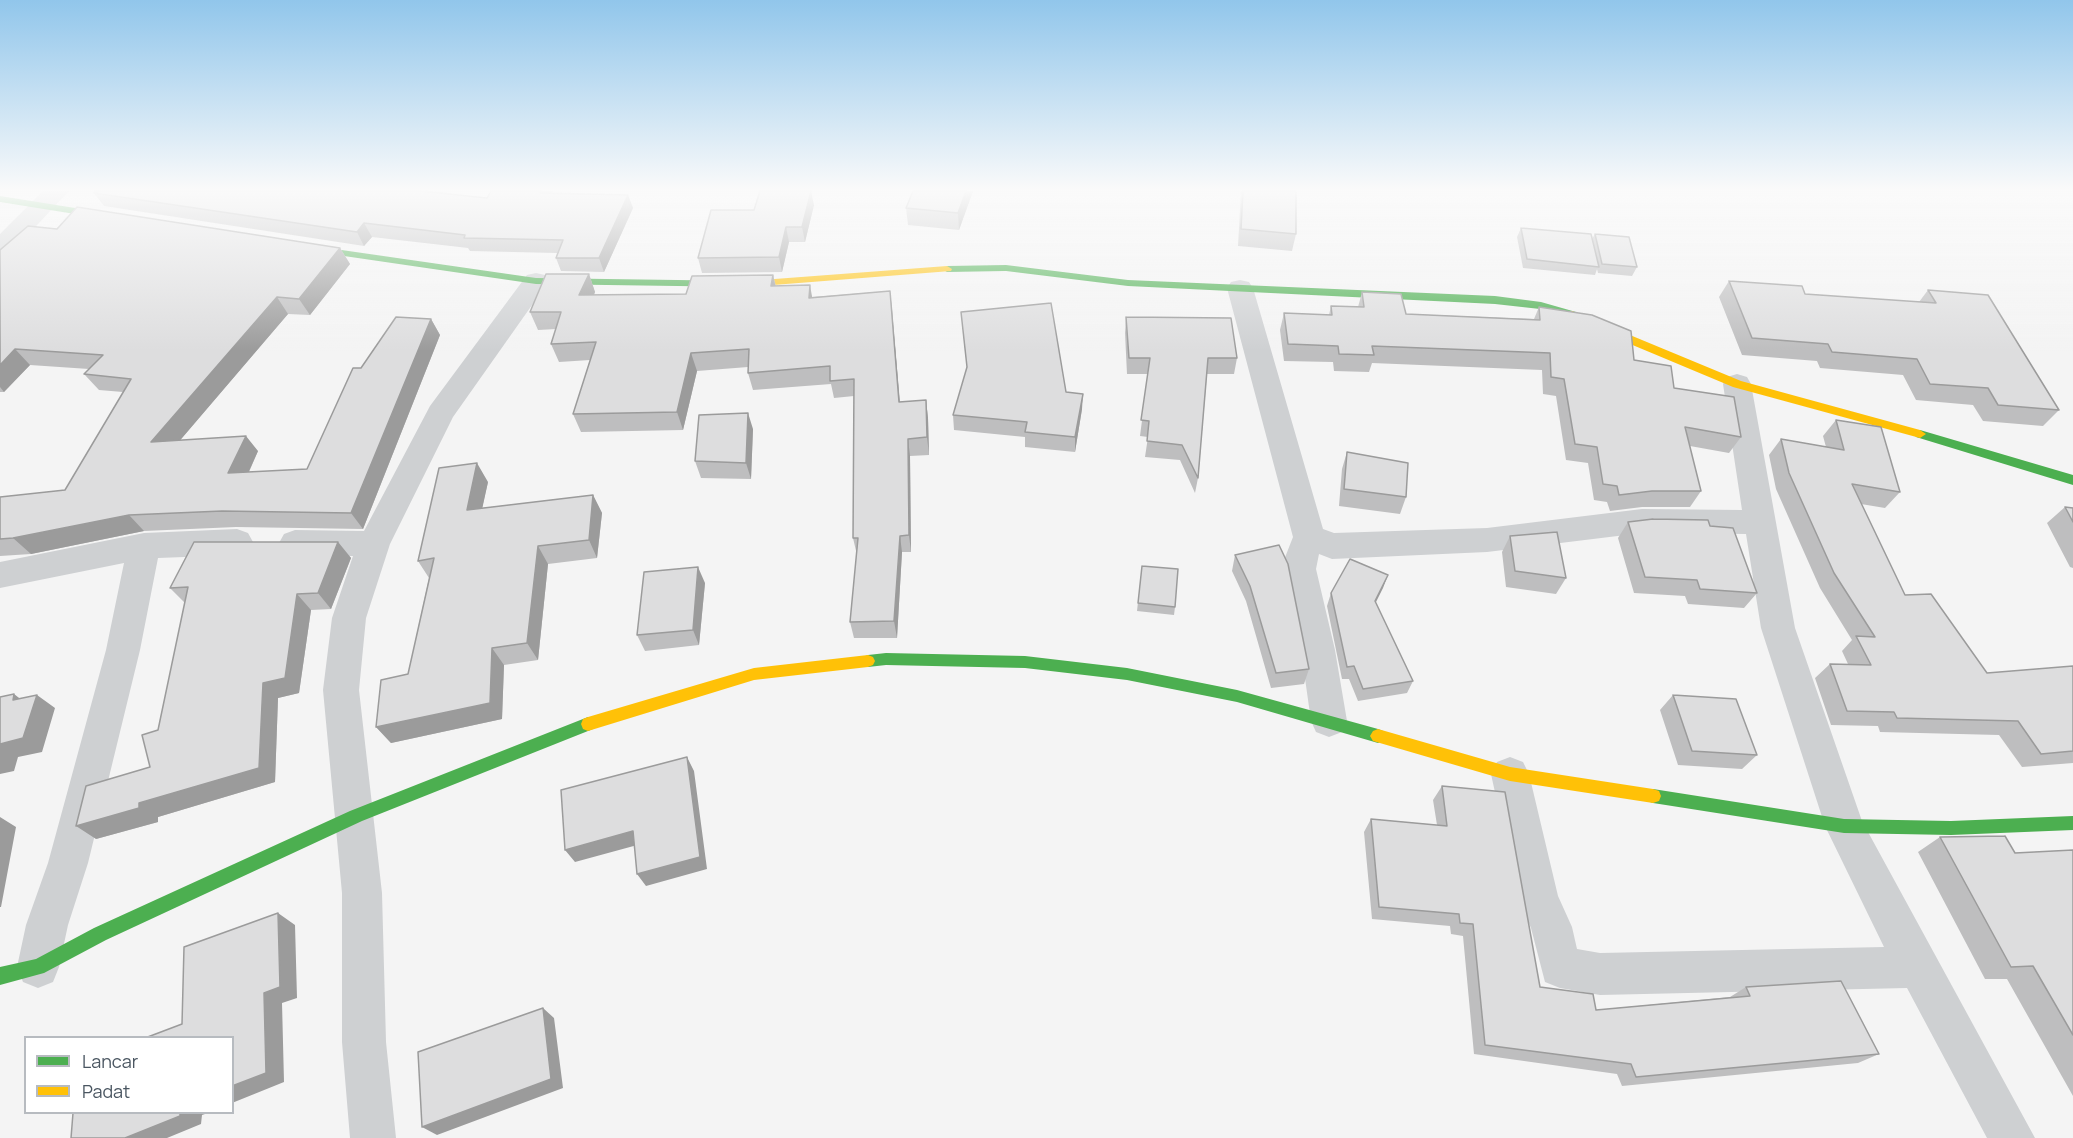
<!DOCTYPE html>
<style>
body{margin:0}
#map{position:relative;width:2073px;height:1138px;overflow:hidden;background:#f4f4f4;font-family:Manrope,sans-serif}
canvas{display:block}
.legend{position:absolute;left:24px;top:1036px;width:210px;height:78px;box-sizing:border-box;background:#fff;border:2px solid #b7bbc0;margin:0;padding:8px 10px;list-style:none;font-size:18px;color:#4a5661}
.legend li{display:flex;align-items:center;gap:12px;height:30px}
.legend b{width:30px;border:2px solid #b7bbc0}
</style>
<div id="map">
<canvas width="2073" height="1138"></canvas>
<ul class="legend">
<li><b style="height:8px;background:#4caf50"></b>Lancar</li>
<li><b style="height:8px;background:#ffc107"></b>Padat</li>
</ul>
</div>
<script>
const g = document.querySelector('canvas').getContext('2d');
g.lineJoin = 'round';
const toPath = rows => new Path2D(rows.map(r => 'M' + r).join(''));
function fill(path, color) { g.fillStyle = color; g.fill(path, 'evenodd'); }
function trace(path, color, width, dash) { g.strokeStyle = color; g.lineWidth = width; g.lineCap = dash ? 'butt' : 'round'; g.setLineDash(dash || []); g.stroke(path); }
fill(toPath([
 [43,191,69,191,9,255,0,257,0,234,43,191],
 [536,273,545,275,549,281,453,417,390,544,366,618,359,690,382,893,386,1042,396,1138,350,1138,342,1042,342,893,323,690,332,618,353,556,295,556,284,552,279,543,284,534,295,530,364,531,430,406,527,275,536,273],
 [1240,280,1249,282,1253,288,1323,529,1334,533,1487,528,1642,509,1742,510,1723,384,1727,377,1737,374,1747,377,1751,384,1795,628,1862,821,2035,1138,1987,1138,1907,988,1600,995,1560,988,1545,982,1531,928,1518,898,1491,774,1497,762,1510,757,1523,762,1529,774,1558,896,1572,927,1577,949,1600,953,1884,947,1825,826,1761,628,1746,534,1642,533,1487,552,1332,559,1319,554,1316,569,1335,650,1347,721,1342,732,1329,737,1316,732,1311,721,1301,650,1284,569,1284,560,1293,537,1227,288,1231,282,1240,280],
 [237,529,248,533,253,542,248,551,237,555,158,558,140,650,88,863,68,925,59,967,53,982,38,988,23,982,17,967,26,925,48,863,106,650,124,563,0,588,0,562,144,533,237,529]
]), '#ced0d2');
fill(toPath([
 [0,196,119,215,124,218,119,221,0,202,0,196],
 [300,244,536,278,748,281,753,284,748,287,536,284,296,249,296,245,300,244],
 [1006,265,1128,280,1495,296,1541,302,1576,312,1578,315,1572,319,1540,309,1495,304,1128,286,1006,271,947,272,942,269,947,266,1006,265],
 [1920,430,2073,475,2073,485,1916,437,1914,434,1916,431,1920,430],
 [886,653,1025,656,1127,668,1237,690,1378,729,1383,731,1386,736,1383,741,1378,743,1237,702,1127,680,1025,668,886,665,868,667,863,665,861,661,863,657,868,655,886,653],
 [588,717,593,719,595,724,593,729,362,821,106,940,44,973,0,985,0,967,36,959,94,928,350,811,588,717],
 [1653,789,1844,819,1951,821,2073,816,2073,830,1951,835,1844,833,1653,803,1647,801,1645,796,1647,791,1653,789]
]), '#4caf50');
fill(toPath([
 [947,266,952,269,951,271,748,287,743,284,748,281,947,266],
 [1572,311,1741,381,1920,430,1926,434,1920,438,1733,387,1568,318,1566,315,1572,311],
 [868,655,873,657,875,661,873,665,868,667,754,680,588,731,583,729,581,724,583,719,588,717,754,668,868,655],
 [1378,729,1510,767,1653,789,1659,791,1661,796,1659,801,1653,803,1510,781,1373,741,1370,736,1373,731,1378,729]
]), '#ffc107');
fill(toPath([
 [491,191,553,191,552,193,628,195,633,208,604,272,561,271,556,258,557,253,470,251,468,248,372,237,364,246,104,206,94,193,487,198],
 [913,191,973,191,959,230,908,225,906,208],
 [1241,191,1296,191,1296,234,1292,251,1238,246],
 [814,205,805,242,789,242,782,272,702,273,698,258,754,210],
 [1521,228,1592,239,1595,234,1637,267,1632,276,1598,273,1597,269,1595,275,1523,268,1517,237],
 [57,229,340,248,350,264,310,315,288,314,180,440,258,451,249,472,307,469,361,368,431,319,440,335,363,529,236,527,144,531,31,554,0,556,0,497,65,490,123,392,99,390,84,374,89,369,30,365,4,392,0,392,0,250],
 [589,274,595,292,594,295,686,294,773,275,776,286,812,297,890,291,900,402,926,400,928,418,929,455,910,456,911,552,902,552,897,638,854,638,850,622,857,555,853,538,854,396,834,398,831,384,753,390,748,373,748,367,697,371,683,430,581,432,573,414,590,360,559,362,551,344,556,329,538,330,530,312],
 [1729,281,1805,294,1919,302,1928,290,2059,410,2043,426,1983,421,1973,405,1916,400,1903,375,1820,368,1817,361,1742,355,1719,297],
 [1362,292,1406,314,1534,319,1539,307,1634,360,1674,388,1741,437,1729,453,1690,446,1701,491,1690,507,1642,507,1610,511,1607,502,1594,500,1588,463,1566,460,1556,396,1543,394,1542,370,1372,363,1369,372,1334,371,1333,362,1284,361,1280,330,1284,313,1329,315,1331,306,1358,307],
 [961,312,1066,392,1082,409,1075,452,1025,447,1025,437,954,430,953,415,967,368],
 [1126,317,1237,358,1234,374,1207,374,1198,478,1195,493,1180,460,1145,457,1148,437,1140,436,1148,374,1127,374,1125,333],
 [1836,420,1900,492,1885,508,1861,504,1905,595,1987,673,2073,666,2073,763,2022,767,1999,735,1880,732,1878,726,1831,725,1815,678,1830,664,1848,664,1842,651,1852,640,1820,588,1776,489,1769,455,1781,439,1826,447,1823,436],
 [753,429,751,479,701,478,695,461],
 [1347,452,1406,497,1400,514,1339,506,1342,469],
 [488,482,482,508,593,495,602,513,597,558,548,564,538,660,504,665,502,719,391,743,376,727,408,674,429,578,418,561],
 [2065,507,2073,508,2073,568,2070,567,2047,523],
 [1628,522,1710,526,1757,593,1744,608,1688,604,1685,596,1634,593,1618,538],
 [1510,536,1566,578,1556,594,1506,587,1502,552],
 [338,542,351,558,331,609,311,610,299,693,278,698,275,782,158,817,158,822,96,839,150,767,185,603,170,588],
 [1235,555,1309,669,1304,684,1271,688,1246,601,1232,571],
 [1142,566,1175,607,1174,615,1137,611],
 [1388,575,1375,602,1413,681,1407,693,1358,701,1349,679,1342,679,1327,606,1331,593],
 [705,583,699,645,645,651,637,635],
 [1673,695,1757,755,1742,769,1678,765,1660,710],
 [1442,786,1540,987,1596,1010,1730,997,1746,987,1879,1054,1858,1063,1622,1086,1617,1074,1474,1054,1463,936,1451,934,1450,926,1372,919,1364,832,1371,819,1437,825,1433,800],
 [1940,837,2015,853,2073,850,2073,1096,2007,979,1985,979,1918,852]
]), '#bebebf');
fill(toPath([
 [541,191,553,191,545,206,540,193],
 [811,191,814,205,805,242,802,227],
 [966,191,973,191,959,230,958,213],
 [628,195,633,208,604,272,599,258],
 [364,223,372,237,364,246,357,232],
 [786,227,789,242,782,272,779,257],
 [340,248,350,264,310,315,299,299],
 [589,274,595,292,586,313,579,295],
 [773,275,777,293,771,286],
 [810,285,813,302,809,298],
 [890,291,892,309,901,419,899,402],
 [277,297,288,314,165,458,151,442],
 [431,319,440,335,363,529,351,513],
 [15,349,30,365,4,392,0,387,0,365],
 [691,353,697,371,683,430,677,412],
 [1083,394,1082,409,1075,452,1075,437],
 [926,400,928,418,929,455,927,437],
 [748,413,753,429,751,479,746,463],
 [246,436,258,451,241,489,228,473],
 [908,439,910,456,911,552,909,535],
 [477,463,488,482,478,528,467,510],
 [593,495,602,513,597,558,589,540],
 [129,515,144,531,31,554,13,538],
 [900,536,902,552,897,638,894,621],
 [338,542,351,558,331,609,318,593],
 [538,546,548,564,538,660,527,643],
 [698,567,705,583,699,645,693,630],
 [1388,575,1383,588,1370,614,1375,601],
 [297,594,311,610,299,693,278,698,275,782,158,817,158,822,96,839,76,826,139,803,263,683],
 [492,648,504,665,502,719,391,743,376,727],
 [14,694,32,708,37,695,55,708,42,752,18,757,14,771,0,774,0,744],
 [687,757,694,771,707,869,646,886,637,874],
 [0,817,16,827,1,907,0,907],
 [633,831,641,844,575,862,565,850],
 [278,913,295,925,297,998,282,1003,284,1082,232,1103,232,1086,264,993],
 [543,1008,554,1018,563,1088,437,1135,422,1127],
 [180,1113,208,1113,202,1115,201,1124,167,1138,125,1138]
]), '#9b9b9b');
const building = toPath([
 [95,191,421,191,487,198,491,191,541,191,540,193,628,195,599,258,556,258,563,240,464,238,465,235,364,223,357,232,94,193,95,191],
 [760,191,811,191,802,227,786,227,779,257,698,258,711,210,754,210,760,191],
 [913,191,966,191,958,213,906,208,913,191],
 [1243,191,1296,191,1296,234,1241,229,1243,191],
 [77,207,340,248,299,299,277,297,151,442,246,436,228,473,307,469,353,368,361,368,396,317,431,319,351,513,222,511,129,515,13,538,0,539,0,497,65,490,131,379,84,374,103,355,15,349,0,365,0,250,28,226,57,229,77,207],
 [1521,228,1591,234,1599,267,1527,259,1521,228],
 [1595,234,1629,237,1637,267,1602,264,1595,234],
 [546,274,589,274,579,295,686,294,692,276,773,275,771,286,810,285,809,298,890,291,899,402,926,400,927,437,908,439,909,535,900,536,894,621,850,622,858,538,853,538,854,379,830,381,830,366,748,373,749,349,691,353,677,412,573,414,596,342,551,344,561,312,530,312,546,274],
 [1729,281,1802,286,1805,294,1936,303,1928,290,1988,295,2059,410,1998,405,1988,388,1930,384,1917,359,1832,352,1828,344,1752,338,1729,281],
 [1362,292,1401,294,1406,314,1540,320,1539,307,1592,315,1631,331,1634,360,1671,366,1674,388,1734,397,1741,437,1685,427,1701,491,1652,491,1619,495,1617,486,1603,484,1597,447,1575,444,1564,379,1551,377,1550,353,1372,346,1374,355,1339,354,1338,346,1288,344,1284,313,1332,315,1331,306,1364,307,1362,292],
 [1051,303,1066,392,1083,394,1075,437,1025,432,1027,422,953,415,967,367,961,312,1051,303],
 [1126,317,1231,318,1237,358,1208,358,1198,478,1182,445,1147,441,1149,421,1141,420,1150,358,1129,358,1126,317],
 [748,413,746,463,695,461,699,415,748,413],
 [1836,420,1881,427,1900,492,1852,484,1905,595,1931,594,1987,673,2073,666,2073,751,2041,754,2018,721,1897,718,1894,712,1847,711,1830,664,1871,665,1856,636,1875,637,1834,573,1789,473,1781,439,1844,450,1836,420],
 [1347,452,1408,463,1406,497,1344,489,1347,452],
 [477,463,467,510,593,495,589,540,538,546,527,643,492,648,490,703,376,727,381,680,408,674,434,558,418,561,439,468,477,463],
 [2065,507,2073,508,2073,522,2065,507],
 [1653,519,1708,520,1710,526,1733,528,1757,593,1700,589,1697,580,1645,577,1628,522,1653,519],
 [1557,532,1566,578,1515,571,1510,536,1557,532],
 [194,542,338,542,318,593,297,594,285,678,263,683,259,768,139,803,139,808,76,826,86,786,150,767,142,735,158,730,188,587,170,588,194,542],
 [1279,545,1288,564,1309,669,1276,673,1250,586,1235,555,1279,545],
 [1350,559,1388,575,1375,601,1413,681,1363,689,1354,666,1347,667,1331,593,1350,559],
 [1142,566,1178,569,1175,607,1138,603,1142,566],
 [698,567,693,630,637,635,644,572,698,567],
 [14,694,13,700,37,695,23,738,0,744,0,697,14,694],
 [1673,695,1736,699,1757,755,1692,751,1673,695],
 [687,757,700,857,637,874,633,831,565,850,561,790,687,757],
 [1442,786,1505,792,1540,987,1593,994,1596,1010,1750,996,1746,987,1841,981,1879,1054,1636,1077,1631,1064,1485,1045,1473,924,1460,923,1459,914,1379,907,1371,819,1447,826,1442,786],
 [2005,836,2015,853,2073,850,2073,1035,2033,966,2011,967,1940,837,2005,836],
 [278,913,280,987,264,993,266,1073,232,1086,232,1038,145,1038,182,1024,184,947,278,913],
 [543,1008,551,1079,422,1127,418,1052,543,1008],
 [73,1113,180,1113,180,1116,125,1138,71,1138,73,1113]
]);
fill(building, '#ddddde');
trace(building, '#9b9b9b', 1.5);
const sky = g.createLinearGradient(0, 0, 0, 351);
sky.addColorStop(0, '#91c6eb');
sky.addColorStop(0.54, '#fafafa');
sky.addColorStop(1, '#fafafa00');
g.fillStyle = sky;
g.fillRect(0, 0, 2073, 351);
</script>
